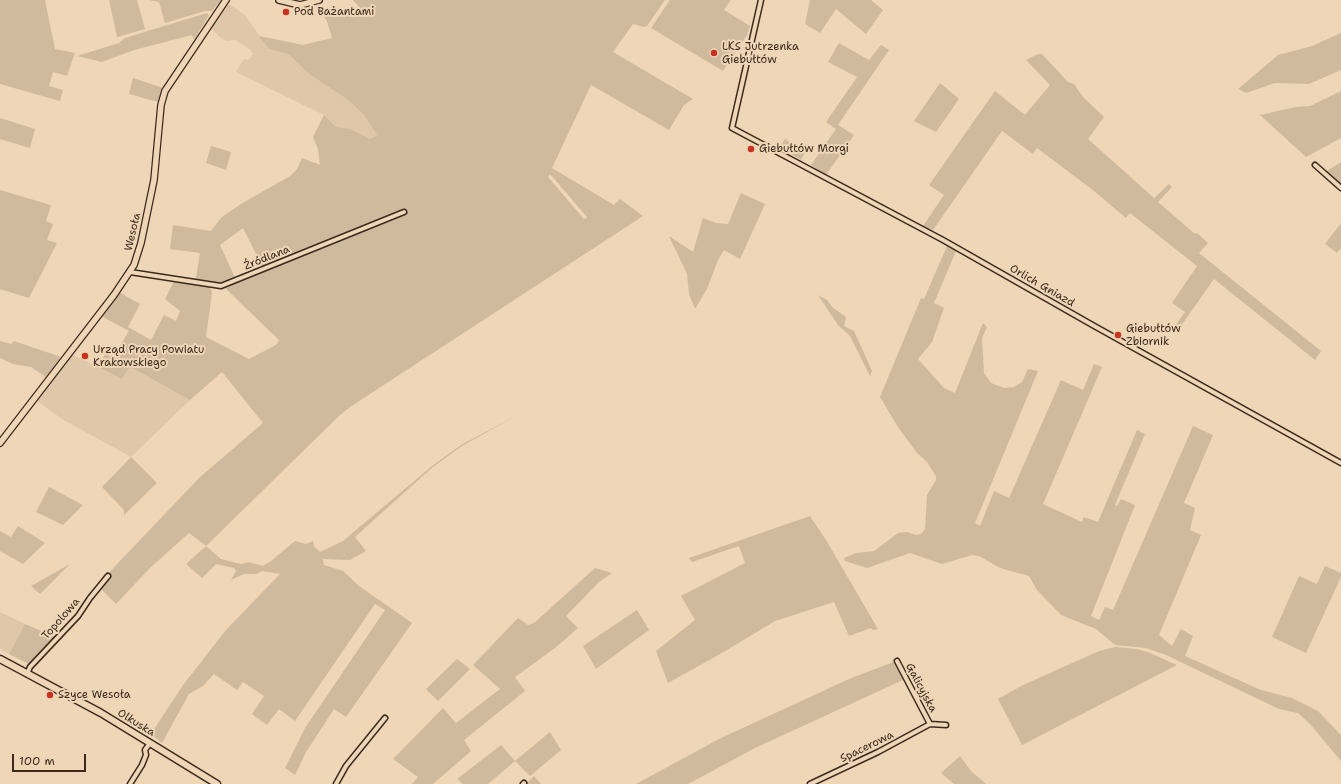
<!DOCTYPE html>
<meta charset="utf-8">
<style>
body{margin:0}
#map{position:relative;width:1341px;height:784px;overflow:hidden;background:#eed6b6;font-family:"Shantell Sans",sans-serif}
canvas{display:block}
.scale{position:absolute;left:12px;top:754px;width:74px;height:18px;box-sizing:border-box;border:2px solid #3b2a1e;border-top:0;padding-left:5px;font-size:12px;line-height:14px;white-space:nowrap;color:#3b2a1e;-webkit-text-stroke:3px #eed6b6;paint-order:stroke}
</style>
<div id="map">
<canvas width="1341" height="784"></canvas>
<div class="scale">100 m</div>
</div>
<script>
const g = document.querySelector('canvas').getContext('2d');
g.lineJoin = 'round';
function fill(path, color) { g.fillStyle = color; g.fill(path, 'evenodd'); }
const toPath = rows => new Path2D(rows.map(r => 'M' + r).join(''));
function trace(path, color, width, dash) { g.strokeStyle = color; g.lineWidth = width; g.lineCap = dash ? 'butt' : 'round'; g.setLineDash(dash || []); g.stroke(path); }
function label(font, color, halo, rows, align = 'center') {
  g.font = font + ' "Shantell Sans",sans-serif'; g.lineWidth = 4; g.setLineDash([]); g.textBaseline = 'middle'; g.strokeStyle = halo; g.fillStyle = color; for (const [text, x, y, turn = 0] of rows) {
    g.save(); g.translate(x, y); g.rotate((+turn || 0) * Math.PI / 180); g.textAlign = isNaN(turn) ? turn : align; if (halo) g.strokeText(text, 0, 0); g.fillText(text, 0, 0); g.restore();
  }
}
fill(toPath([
 [229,4,245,15,269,49,288,54,309,74,348,100,363,114,377,135,370,139,351,129,336,127,324,115,236,72,244,59,249,60,253,54,251,50,235,40,226,41,222,39,211,28],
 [71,354,122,379,130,367,190,400,131,457,62,419,37,401],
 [0,612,25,624,9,654,0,649]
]), '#dfc8a9');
fill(toPath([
 [0,0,45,0,55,49,75,53,67,76,53,72,49,86,63,90,60,101,0,84],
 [109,0,137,0,145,29,117,37],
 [149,0,221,0,212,11,205,11,165,23,159,2],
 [353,0,665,0,647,26,644,27,633,24,613,52,693,99,684,105,669,130,591,85,552,168,614,205,620,199,643,216,350,407,339,416,206,546,221,559,241,564,249,562,263,566,271,561,295,541,306,544,313,541,314,546,320,552,343,541,432,466,461,445,518,415,462,446,433,467,406,491,355,537,366,551,350,560,323,559,324,565,343,571,359,586,412,623,346,717,334,709,306,752,295,775,285,768,305,728,385,610,375,604,295,721,279,709,267,725,252,714,264,696,243,682,237,690,214,674,203,686,189,694,162,743,151,734,183,685,226,630,280,574,262,571,257,574,244,574,231,580,236,571,234,568,216,564,202,578,186,564,206,546,189,533,150,568,116,604,100,588,100,582,199,478,263,423,222,372,190,400,130,367,122,379,98,367,105,354,113,357,129,331,101,316,119,292,140,304,128,327,151,340,164,315,176,321,180,311,165,299,174,281,195,284,200,253,170,249,173,225,211,231,222,217,241,204,290,176,297,169,302,158,320,165,318,149,313,137,324,115,336,127,351,129,370,139,377,135,363,114,348,100,309,74,288,54,269,49,259,36,303,45,332,38,327,21,320,11,322,8,337,16,347,16,359,7],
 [550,174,587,217,587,218,584,219,548,177],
 [243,228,264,270,237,282,220,245],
 [224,287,279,340,276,345,249,359,206,337,212,292,210,288],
 [670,0,731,0,724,10,750,26,747,35,723,71,651,28],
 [810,0,871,0,883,10,866,34,836,9,820,33,805,24],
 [207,13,209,15,194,40,192,35,134,50,102,62,77,56,119,43,125,38],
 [1341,33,1341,70,1309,84,1275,83,1246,93,1238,89,1278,55,1312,46],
 [839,43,869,60,881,45,889,50,838,125,854,135,826,175,811,165,836,129,826,122,857,77,828,62],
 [1038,54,1042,54,1068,82,1074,84,1083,97,1104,117,1088,139,1154,198,1169,184,1172,187,1158,202,1195,234,1197,233,1208,243,1199,253,1321,351,1315,360,1214,279,1176,333,1172,330,1185,312,1172,303,1197,266,1130,213,1126,218,1094,191,1037,148,1033,154,1002,131,933,230,923,226,944,195,929,185,995,91,1025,115,1050,85,1026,60],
 [133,78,163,88,158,102,129,94],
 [940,83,959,99,936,132,914,121],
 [1341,91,1341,138,1306,157,1260,115,1296,107,1310,106],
 [0,118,35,129,30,148,0,139],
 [785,139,805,152,801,160,780,147],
 [211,146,231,152,226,170,206,163],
 [1341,162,1341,191,1322,174],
 [0,190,51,205,46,221,53,224,47,240,57,243,29,298,0,289],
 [741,193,765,204,740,259,724,250,718,260,707,289,695,309,689,294,687,274,669,236,693,252,703,218,716,223,728,224],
 [1341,223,1341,248,1337,253,1325,244],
 [947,246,956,251,934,303,944,308,932,342,918,359,944,388,955,393,983,323,987,327,982,338,984,373,991,383,1004,388,1014,387,1022,382,1028,369,1038,371,975,523,980,526,994,491,1009,498,1061,380,1083,390,1094,364,1102,367,1043,504,1082,522,1084,517,1098,522,1137,430,1145,434,1115,505,1117,506,1121,499,1135,505,1091,616,1099,620,1105,607,1113,610,1193,426,1213,435,1184,503,1195,508,1190,530,1201,535,1159,635,1172,646,1181,629,1193,636,1185,656,1261,690,1292,698,1318,711,1341,735,1341,761,1310,724,1298,713,1279,709,1166,655,1146,648,1115,645,1096,629,1061,615,1037,590,1029,576,1000,568,979,556,972,555,942,564,910,553,867,568,845,561,844,558,856,553,874,551,898,533,907,532,916,535,921,534,925,529,927,495,936,480,936,476,927,462,917,453,898,427,880,397,921,298,924,299],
 [818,295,827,300,832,307,846,317,844,326,854,331,872,371,870,376,850,336,838,325],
 [0,341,11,344,14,341,61,357,46,377,31,367,13,364,0,358],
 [131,457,157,483,124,515,124,510,102,487],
 [49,487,83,505,63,525,36,512],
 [810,516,826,540,878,629,873,630,871,628,849,636,834,602,775,621,722,653,668,683,656,651,695,620,681,596,745,563,739,546,692,562,689,558],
 [18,526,45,543,23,564,0,551,0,531,11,537],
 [70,564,40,594,31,586],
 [1325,566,1341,573,1341,577,1306,653,1272,637,1299,576,1317,584],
 [595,568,612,573,599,582,566,616,578,628,555,648,515,677,525,691,464,740,471,751,433,784,412,784,418,777,393,759,443,708,456,723,500,689,473,665,518,618,528,625,534,623],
 [637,610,649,630,596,669,583,646],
 [25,624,55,637,29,664,9,654],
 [1115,647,1137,649,1150,653,1177,665,1022,745,998,699,1021,686,1099,651],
 [457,659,470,669,438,701,426,689],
 [896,661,903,680,755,748,688,784,636,784,719,739,849,679],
 [550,732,561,750,530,776,515,761,488,784,463,784,457,779,501,745,515,761],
 [960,756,971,771,986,784,954,784,941,773],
 [534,776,541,784,526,784]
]), '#d0ba9d');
const street = toPath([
 [761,0,732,128,943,240,1096,327,1341,463],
 [1315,165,1341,188],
 [130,272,221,286,404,212],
 [897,661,930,724],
 [27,674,30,667,78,616,90,598,108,576],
 [130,784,142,765,146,755,145,750,150,743],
 [336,784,346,766,385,718],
 [523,784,524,783],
 [810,784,878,752,930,724,946,725]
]);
const secondary = toPath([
 [279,0,300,5,319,0],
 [0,443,114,295,134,265,141,243,154,180,161,105,165,91,226,0]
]);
const primary = toPath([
 [0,659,101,713,217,784]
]);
trace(street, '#3b2a1e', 7);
trace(secondary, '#3b2a1e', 8);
trace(primary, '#3b2a1e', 9);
trace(street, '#eed6b6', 4);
trace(secondary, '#eed6b6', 5.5);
trace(primary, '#eed6b6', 6);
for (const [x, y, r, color] of [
 [286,12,4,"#c8321e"],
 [714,53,4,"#c8321e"],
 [751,149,4,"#c8321e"],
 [1118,335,4,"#c8321e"],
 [85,356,4,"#c8321e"],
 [50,695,4,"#c8321e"]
]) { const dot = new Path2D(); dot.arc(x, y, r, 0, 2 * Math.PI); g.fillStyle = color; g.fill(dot); trace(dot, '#eed6b6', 1.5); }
label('11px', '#3b2a1e', '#eed6b6', [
 ["Pod Bażantami",294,12],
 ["LKS Jutrzenka",722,47],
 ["Giebułtów",722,60],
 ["Giebułtów Morgi",759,149],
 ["Giebułtów",1126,329],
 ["Zbiornik",1126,342],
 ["Urząd Pracy Powiatu",93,350],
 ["Krakowskiego",93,363],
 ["Szyce Wesoła",58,695]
], 'left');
label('11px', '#3b2a1e', '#eed6b6', [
 ["Wesoła",133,232,-77],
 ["Źródlana",267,258,-22],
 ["Orlich Gniazd",1042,286,30],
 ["Topolowa",61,619,-49],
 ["Galicyjska",921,688,62],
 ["Olkuska",136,723,32],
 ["Spacerowa",867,747,-26]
]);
</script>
